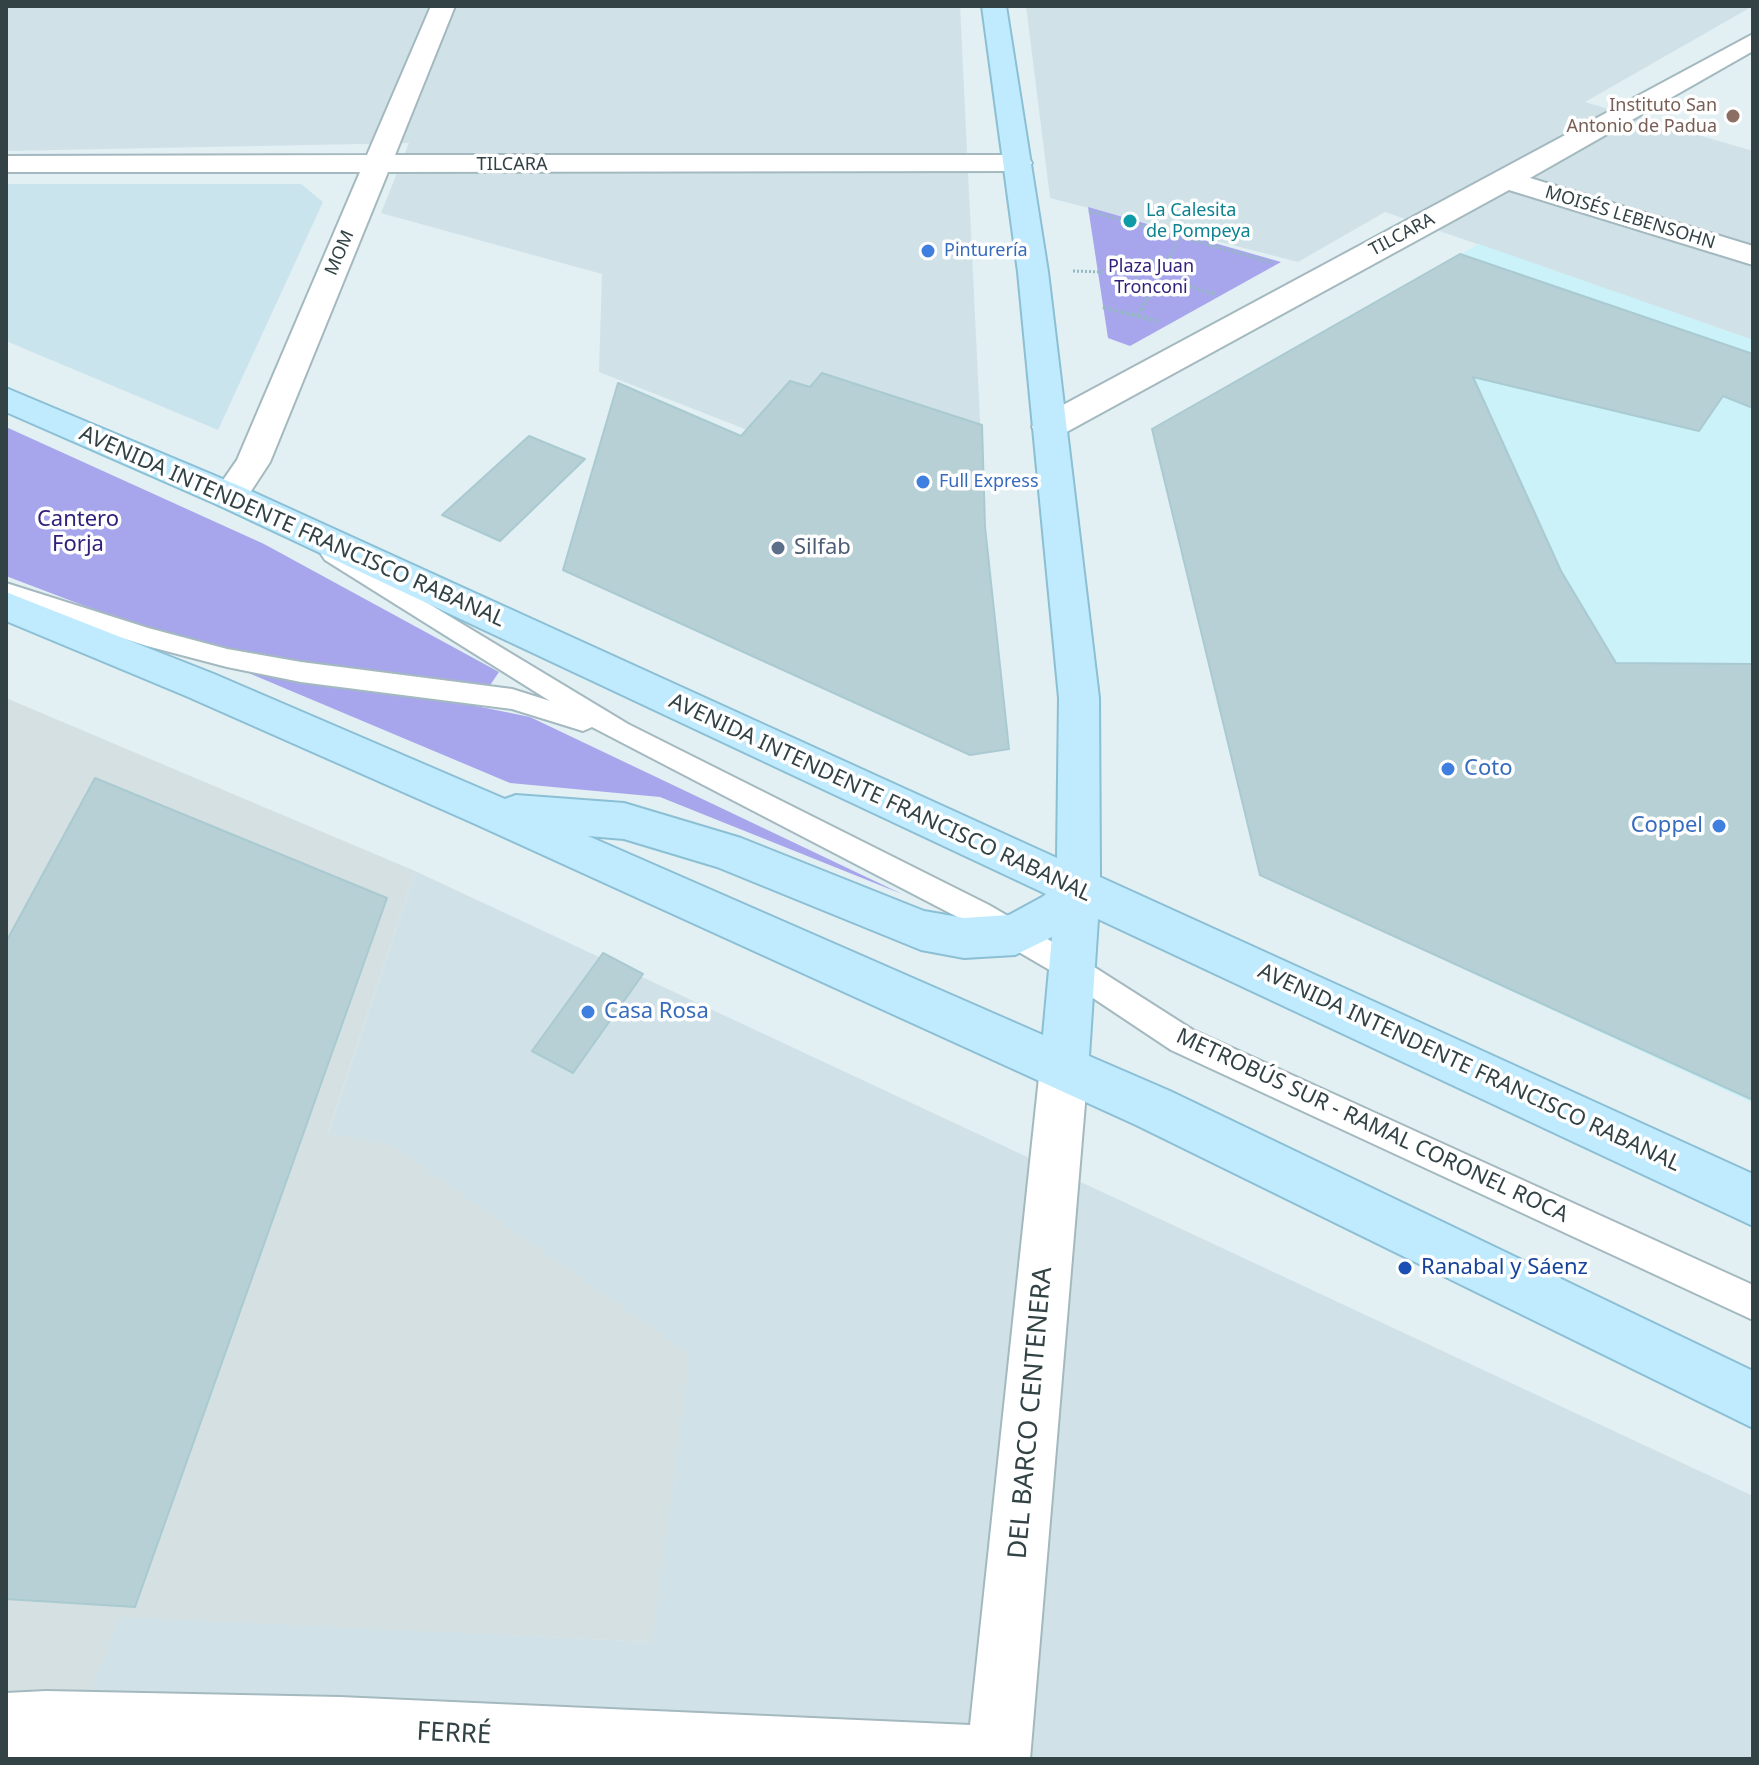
<!DOCTYPE html>
<meta charset="utf-8">
<style>
body{margin:0}
#map{position:relative;width:1759px;height:1765px;overflow:hidden;background:#e2eff3;font-family:"Noto Sans",sans-serif}
canvas{display:block}
.frame{position:absolute;inset:0;border:8px solid #324245;pointer-events:none}
</style>
<div id="map">
<canvas width="1759" height="1765"></canvas>
<div class="frame"></div>
</div>
<script>
const g = document.querySelector('canvas').getContext('2d');
g.lineJoin = 'round';
function fill(path, color) { g.fillStyle = color; g.fill(path, 'evenodd'); }
const toPath = rows => new Path2D(rows.map(r => 'M' + r).join(''));
function trace(path, color, width, dash) { g.strokeStyle = color; g.lineWidth = width; g.lineCap = dash ? 'butt' : 'round'; g.setLineDash(dash || []); g.stroke(path); }
function label(font, color, halo, rows, align = 'center') {
  g.font = font + ' "Noto Sans",sans-serif'; g.lineWidth = 7; g.setLineDash([]); g.textBaseline = 'middle'; g.strokeStyle = halo; g.fillStyle = color; for (const [text, x, y, turn = 0] of rows) {
    g.save(); g.translate(x, y); g.rotate((+turn || 0) * Math.PI / 180); g.textAlign = isNaN(turn) ? turn : align; if (halo) g.strokeText(text, 0, 0); g.fillText(text, 0, 0); g.restore();
  }
}
fill(toPath([
 [6,6,960,6,985,523,599,372,602,274,381,213,409,143,6,151],
 [1026,6,1753,6,1585,102,1753,151,1753,340,1385,212,1298,262,1050,198],
 [415,871,1753,1496,1753,1759,64,1759,120,1616,652,1642,392,1145,328,1134]
]), '#d0e2e8');
fill(toPath([
 [1479,244,1753,340,1753,1103,1260,875,1152,429]
]), '#caf2f8');
fill(toPath([
 [6,698,415,871,328,1133,392,1145,690,1355,652,1642,120,1617,64,1759,6,1759]
]), '#d5e0e2');
fill(toPath([
 [6,184,301,184,323,202,218,430,6,341]
]), '#cae4ee');
fill(toPath([
 [1088,207,1281,262,1130,346,1108,338],
 [6,427,264,544,499,672,476,706,530,717,902,894,660,797,510,783,132,624,6,576]
]), '#a7a6ec');
const building = toPath([
 [1460,254,1753,354,1753,408,1723,396,1699,431,1473,377,1561,571,1616,663,1753,664,1753,1100,1260,875,1152,429,1460,254],
 [822,373,982,425,985,527,1009,749,970,755,563,570,618,383,741,436,790,381,810,387,822,373],
 [529,436,585,459,500,541,442,515,529,436],
 [95,778,387,898,135,1607,6,1599,6,942,95,778],
 [603,953,643,974,573,1073,532,1051,603,953]
]);
fill(building, '#b7d0d6');
trace(building, '#a9cad1', 2);
const service = toPath([
 [333,546,628,724,989,905,1080,958,1193,1030,1753,1285,1753,1320,1171,1050,1060,976,969,923,592,727,583,731,512,709,301,682,227,667,147,646,6,601,6,583,148,628,227,649,301,662,512,689,550,701,325,560,321,554,325,548,333,546]
]);
const minor = toPath([
 [431,6,455,6,395,155,1018,155,1028,157,1032,163,1028,169,1018,171,388,172,270,462,242,505,230,508,218,505,212,496,237,460,360,172,6,172,6,156,367,155,431,6],
 [1753,34,1753,51,1530,178,1753,246,1753,265,1509,190,1061,435,1049,438,1037,435,1032,427,1037,419,1753,34],
 [1064,1045,1081,1052,1088,1068,1030,1759,6,1757,6,1693,46,1691,340,1697,970,1725,1040,1068,1047,1052,1064,1045]
]);
const secondary = toPath([
 [982,6,1006,6,1048,272,1099,698,1100,877,1753,1174,1753,1226,1098,919,1089,1056,1170,1091,1753,1371,1753,1428,1136,1125,473,823,186,696,6,621,6,592,214,674,505,799,516,795,624,803,741,838,924,911,964,918,1009,915,1042,897,1046,894,218,505,6,412,6,388,242,487,1057,858,1059,698,1018,272,982,6],
 [588,836,624,839,717,867,921,950,964,958,1015,955,1052,937,1043,1035,588,836]
]);
trace(service, '#a4b9bf', 4);
trace(minor, '#a4b9bf', 4);
trace(secondary, '#8bbfd4', 4);
trace(toPath([
 [1089,211,1273,263],
 [1156,260,1179,267,1183,272,1182,282,1162,290,1138,283,1133,269,1142,262,1156,260],
 [1167,262,1180,237],
 [1073,271,1132,273],
 [1182,284,1214,294],
 [1149,295,1152,289]
]), '#94b9c2', 3, [2, 2]);
trace(toPath([
 [1211,293,1214,294],
 [1103,307,1160,322],
 [1138,316,1150,293]
]), '#94b9c2', 4, [3, 3]);
fill(service, '#fff');
fill(minor, '#fff');
fill(secondary, '#c0ebff');
for (const [x, y, r, color] of [
 [1733,116,8,"#8d6e63"],
 [1130,221,8,"#0f9aa8"],
 [928,251,8,"#3f7fe0"],
 [923,482,8,"#3f7fe0"],
 [778,548,8,"#5c6f8a"],
 [1448,769,8,"#3f7fe0"],
 [1719,826,8,"#3f7fe0"],
 [588,1012,8,"#3f7fe0"],
 [1405,1268,8,"#1a4fb4"]
]) { const dot = new Path2D(); dot.arc(x, y, r, 0, 2 * Math.PI); g.fillStyle = color; g.fill(dot); trace(dot, '#fff', 3); }
label('18px', '#785e54', '#fff', [
 ["Instituto San",1717,106],
 ["Antonio de Padua",1717,127]
], 'right');
label('18px', '#324245', '#fff', [
 ["TILCARA",512,165],
 ["MOISÉS LEBENSOHN",1630,218,17],
 ["TILCARA",1402,235,-28],
 ["MOM",340,253,-67]
]);
label('18px', '#0d838f', '#fff', [
 ["La Calesita",1146,211],
 ["de Pompeya",1146,232]
], 'left');
label('18px', '#366cbe', '#fff', [
 ["Pinturería",944,251],
 ["Full Express",939,482]
], 'left');
label('18px', '#31217b', '#fff', [
 ["Plaza Juan",1151,267],
 ["Tronconi",1151,288]
]);
label('22px', '#31217b', '#fff', [
 ["Cantero",78,520],
 ["Forja",78,545]
]);
label('22px', '#324245', '#fff', [
 ["AVENIDA INTENDENTE FRANCISCO RABANAL",292,527,24],
 ["AVENIDA INTENDENTE FRANCISCO RABANAL",880,798,25],
 ["AVENIDA INTENDENTE FRANCISCO RABANAL",1469,1068,25],
 ["METROBÚS SUR - RAMAL CORONEL ROCA",1372,1126,25]
]);
label('22px', '#4e5e75', '#fff', [
 ["Silfab",794,548]
], 'left');
label('22px', '#366cbe', '#fff', [
 ["Coto",1464,769],
 ["Coppel",1703,826,"right"],
 ["Casa Rosa",604,1012]
], 'left');
label('22px', '#164399', '#fff', [
 ["Ranabal y Sáenz",1421,1268]
], 'left');
label('26px', '#324245', '#fff', [
 ["DEL BARCO CENTENERA",1031,1413,-85],
 ["FERRÉ",454,1734,3]
]);
</script>
